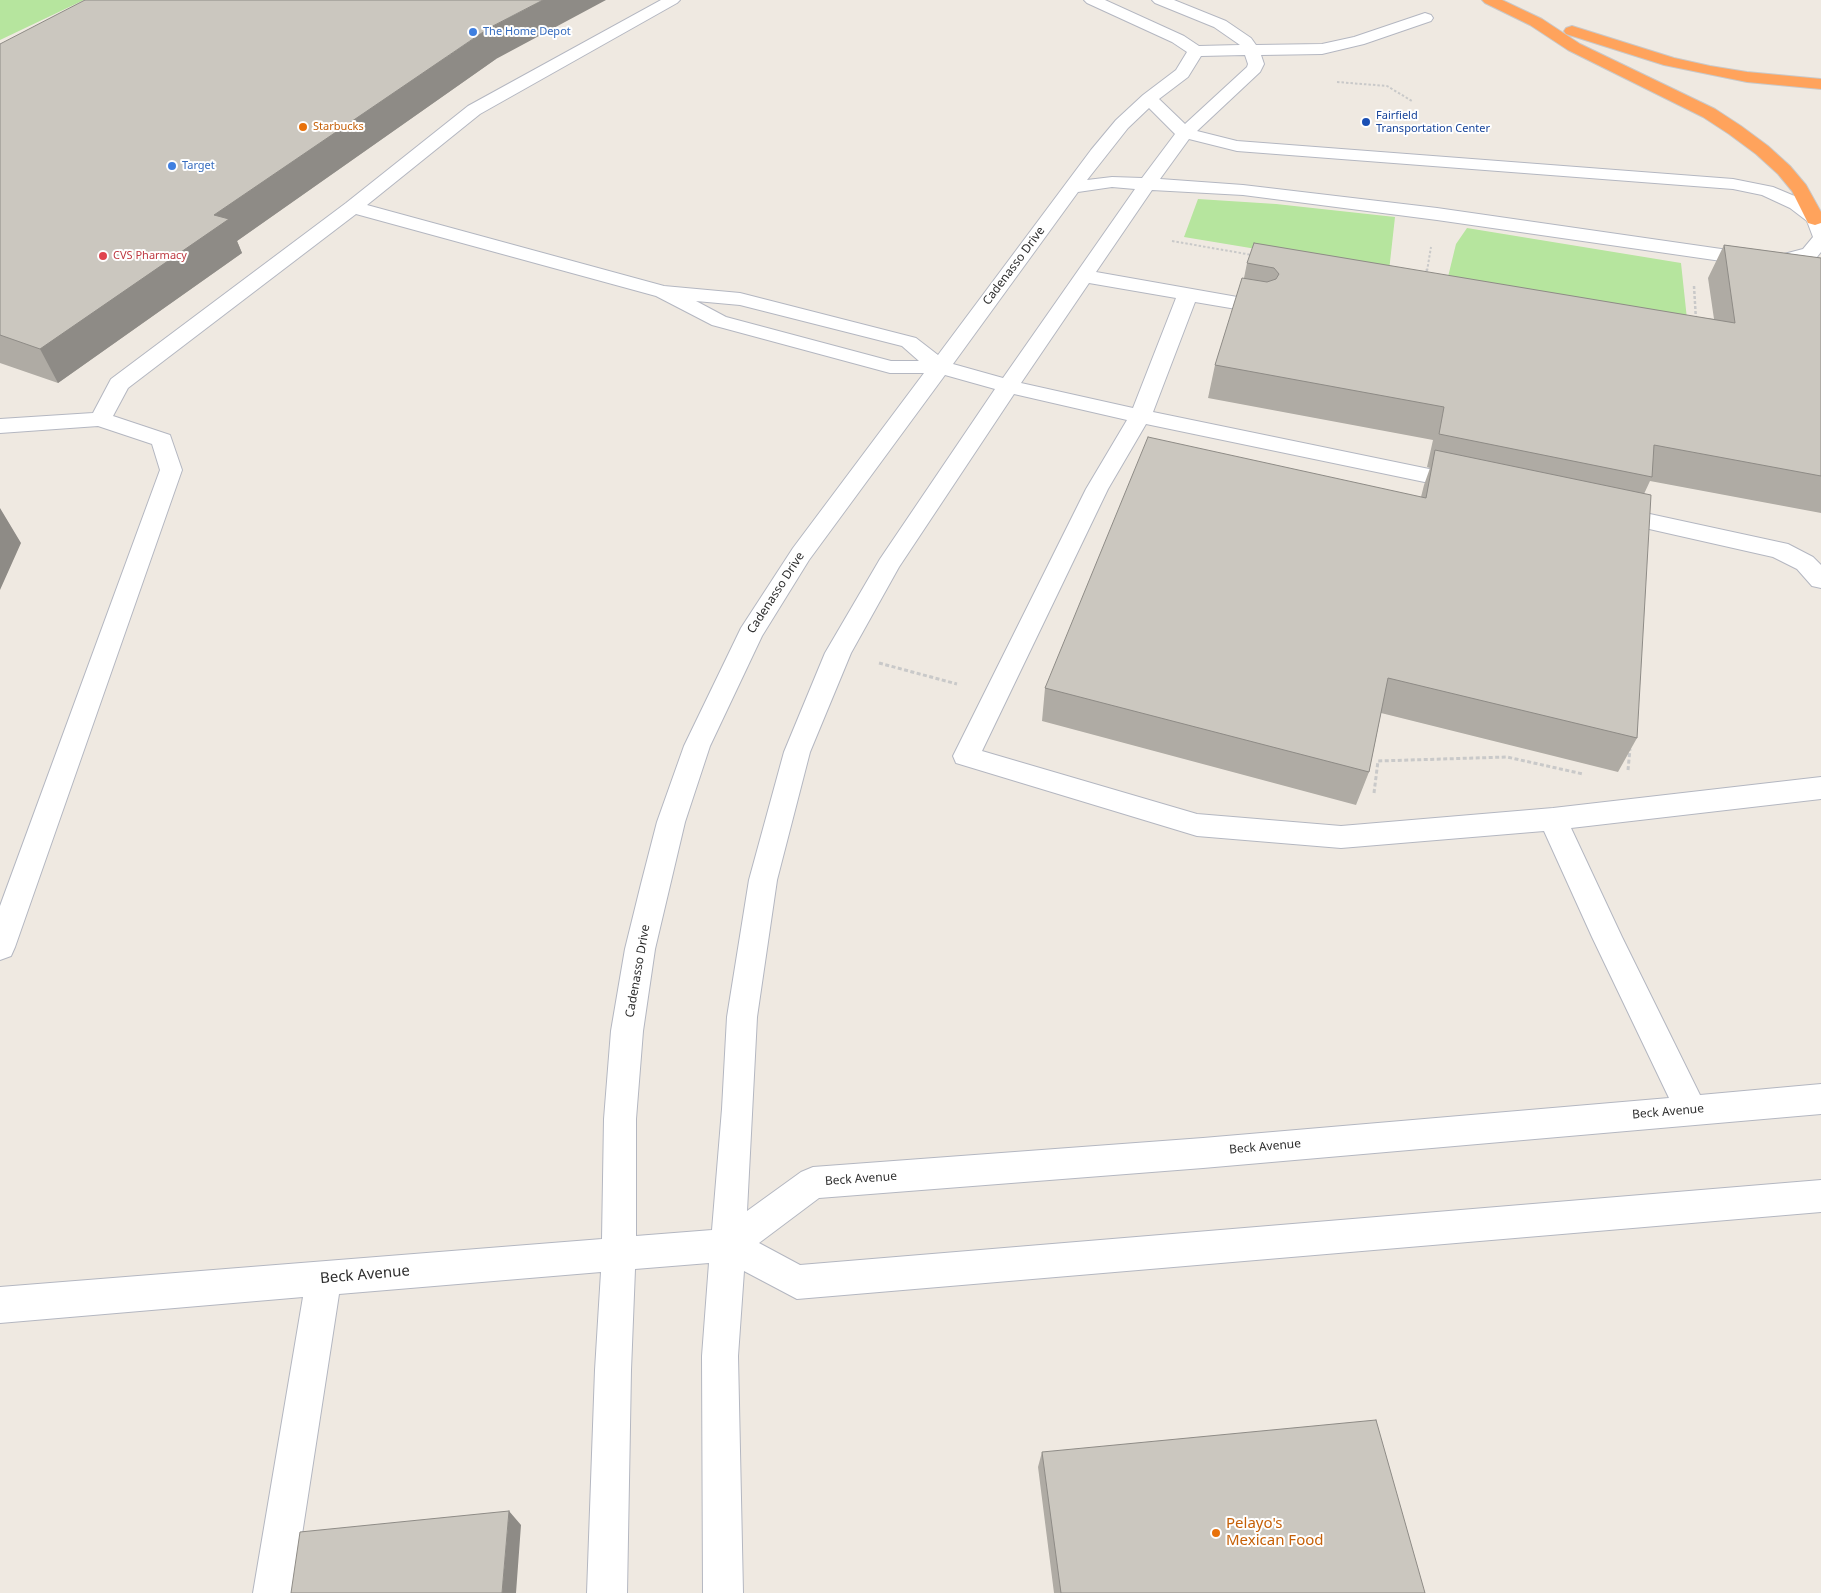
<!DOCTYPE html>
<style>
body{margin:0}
canvas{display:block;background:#efe9e1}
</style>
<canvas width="1821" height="1593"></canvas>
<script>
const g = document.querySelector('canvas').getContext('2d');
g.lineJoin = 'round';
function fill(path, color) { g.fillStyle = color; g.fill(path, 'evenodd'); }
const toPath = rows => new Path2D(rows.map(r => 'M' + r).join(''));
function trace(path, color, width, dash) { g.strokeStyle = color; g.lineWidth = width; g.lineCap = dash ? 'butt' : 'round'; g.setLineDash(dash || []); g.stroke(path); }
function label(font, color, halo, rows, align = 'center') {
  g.font = font + ' "Noto Sans",sans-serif'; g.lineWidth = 4; g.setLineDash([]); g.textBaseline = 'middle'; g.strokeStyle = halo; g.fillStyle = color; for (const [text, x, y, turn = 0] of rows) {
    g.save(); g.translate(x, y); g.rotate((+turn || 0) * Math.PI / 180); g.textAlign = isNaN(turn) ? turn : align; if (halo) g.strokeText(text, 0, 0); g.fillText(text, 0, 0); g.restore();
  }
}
fill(toPath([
 [0,0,84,0,0,40],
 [1198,199,1276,204,1395,217,1389,271,1184,237],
 [1467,228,1681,263,1687,319,1447,281,1456,244]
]), '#b6e59e');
const minor = toPath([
 [661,0,680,0,677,3,480,114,367,205,664,286,740,293,916,338,938,355,1091,150,1116,120,1143,95,1176,70,1187,52,1172,42,1087,3,1084,0,1105,0,1184,36,1199,46,1240,45,1214,27,1155,3,1152,0,1174,0,1226,21,1251,38,1256,45,1322,44,1354,37,1425,13,1431,15,1433,18,1431,21,1364,44,1322,54,1261,55,1264,64,1260,72,1197,131,1237,141,1733,179,1773,187,1804,200,1821,215,1821,252,1817,257,1785,266,1749,265,1437,220,1243,195,1152,190,1096,272,1260,301,1267,303,1270,307,1267,311,1260,313,1195,302,1153,412,1463,476,1471,478,1474,483,1471,488,1463,490,1146,424,1108,489,982,751,1197,814,1341,826,1553,808,1821,777,1821,799,1571,828,1622,937,1700,1095,1821,1084,1821,1114,1203,1168,819,1198,759,1243,800,1265,1821,1180,1821,1212,797,1299,744,1271,738,1356,743,1593,703,1593,702,1356,709,1263,635,1269,631,1370,627,1593,587,1593,595,1370,601,1272,339,1294,293,1593,253,1593,303,1297,0,1323,0,1287,602,1239,604,1119,611,1031,625,949,641,884,657,822,684,746,741,628,793,548,924,373,890,373,712,325,656,296,356,214,128,388,113,416,170,435,182,470,15,947,11,956,0,960,0,906,160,470,152,444,98,426,0,433,0,419,93,413,111,379,346,203,468,106,661,0],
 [1245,55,1248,64,1247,67,1185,124,1159,99,1188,77,1201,56,1245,55],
 [1149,108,1175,134,1142,178,1112,177,1087,180,1128,128,1149,108],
 [1189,139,1237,151,1733,189,1762,195,1790,208,1807,221,1813,237,1803,249,1784,254,1749,253,1437,208,1243,185,1160,179,1189,139],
 [1112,187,1135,189,1003,378,953,364,1078,192,1112,187],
 [1089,283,1176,298,1133,408,1021,383,1089,283],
 [696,301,740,305,902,346,919,361,891,361,726,317,696,301],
 [945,375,995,389,880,559,825,653,784,752,749,880,727,1017,722,1109,712,1230,636,1236,636,1119,643,1031,655,949,685,822,710,746,762,636,809,560,945,375],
 [1014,394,1127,420,1086,489,953,756,956,763,1197,836,1341,848,1544,831,1592,937,1669,1098,1203,1138,813,1167,801,1172,747,1211,757,1017,777,880,810,752,851,653,899,567,1014,394],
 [1613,506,1788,544,1813,557,1821,565,1821,588,1812,586,1797,569,1773,557,1605,519,1601,514,1605,509,1613,506]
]);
const highway = toPath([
 [1482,0,1502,0,1542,19,1580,44,1715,109,1741,126,1768,146,1790,166,1806,185,1821,212,1821,223,1815,225,1808,223,1792,191,1778,174,1756,154,1729,134,1703,117,1568,50,1530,25,1485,3,1482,0],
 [1572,26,1674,58,1710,66,1747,72,1821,79,1821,89,1747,82,1664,65,1566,34,1564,31,1566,28,1572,26]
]);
trace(minor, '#b4b7c1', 2);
trace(highway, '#c9c9c9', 2);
trace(toPath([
 [1337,82,1387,86,1412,101],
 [1172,241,1252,255],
 [1427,271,1431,247]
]), '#c9c9c9', 2, [2.5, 2]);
trace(toPath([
 [1426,276,1427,269],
 [1694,286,1696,320]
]), '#c9c9c9', 2.5, [3, 2]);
trace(toPath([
 [879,663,957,684],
 [1628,770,1630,749],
 [1374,793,1378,761,1507,757,1583,774]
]), '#c9c9c9', 3, [4, 2.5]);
fill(minor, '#fff');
fill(highway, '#ffa35c');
fill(toPath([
 [0,44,496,59,237,241,242,253,58,383,0,363],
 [1724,245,1821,258,1821,513,1650,481,1644,494,1637,738,1618,772,1381,713,1369,772,1356,805,1042,721,1045,688,1421,497,1424,485,1430,468,1427,467,1433,440,1208,398,1215,365,1244,278,1247,263,1714,319,1708,278],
 [1042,1452,1425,1593,1054,1593,1038,1467]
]), '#afaba4');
fill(toPath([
 [543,0,606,0,496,59,237,241,242,253,58,383,40,349,214,215,489,28],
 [0,508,21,543,0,590],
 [509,1511,521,1525,516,1593,502,1593]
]), '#8e8b86');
const building = toPath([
 [85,0,543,0,489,28,214,215,229,219,40,349,0,335,0,44,85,0],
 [1254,243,1735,323,1724,245,1821,258,1821,476,1654,445,1652,477,1439,434,1444,407,1215,365,1242,278,1267,282,1276,279,1279,274,1274,268,1247,263,1254,243],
 [1148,437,1426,498,1435,450,1651,495,1637,738,1388,678,1369,772,1045,688,1148,437],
 [1376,1420,1425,1593,1061,1593,1042,1452,1376,1420],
 [509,1511,502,1593,291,1593,300,1532,509,1511]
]);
fill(building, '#cbc7bf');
trace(building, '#8e8b86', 1);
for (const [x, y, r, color] of [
 [473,32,5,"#3f7fe0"],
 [1366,122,5,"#1a4fb4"],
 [303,127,5,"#e8710a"],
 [172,166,5,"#3f7fe0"],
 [103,256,5,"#e0444e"],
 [1216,1533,5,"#e8710a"]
]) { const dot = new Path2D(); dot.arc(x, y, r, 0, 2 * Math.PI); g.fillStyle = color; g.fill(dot); trace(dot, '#fff', 2); }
label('11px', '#366cbe', '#fff', [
 ["The Home Depot",483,32],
 ["Target",182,166]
], 'left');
label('11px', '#164399', '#fff', [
 ["Fairfield",1376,116],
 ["Transportation Center",1376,129]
], 'left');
label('11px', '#c56008', '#fff', [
 ["Starbucks",313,127]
], 'left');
label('11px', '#be3a42', '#fff', [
 ["CVS Pharmacy",113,256]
], 'left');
label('12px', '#2e2e2e', '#fff', [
 ["Cadenasso Drive",1014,266,-53],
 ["Cadenasso Drive",776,593,-57],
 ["Cadenasso Drive",638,971,-80],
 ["Beck Avenue",1668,1112,-5],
 ["Beck Avenue",1265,1147,-5],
 ["Beck Avenue",861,1179,-4]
]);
label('15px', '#2e2e2e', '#fff', [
 ["Beck Avenue",365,1275,-5]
]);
label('15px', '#c56008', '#fff', [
 ["Pelayo's",1226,1524],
 ["Mexican Food",1226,1541]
], 'left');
</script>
